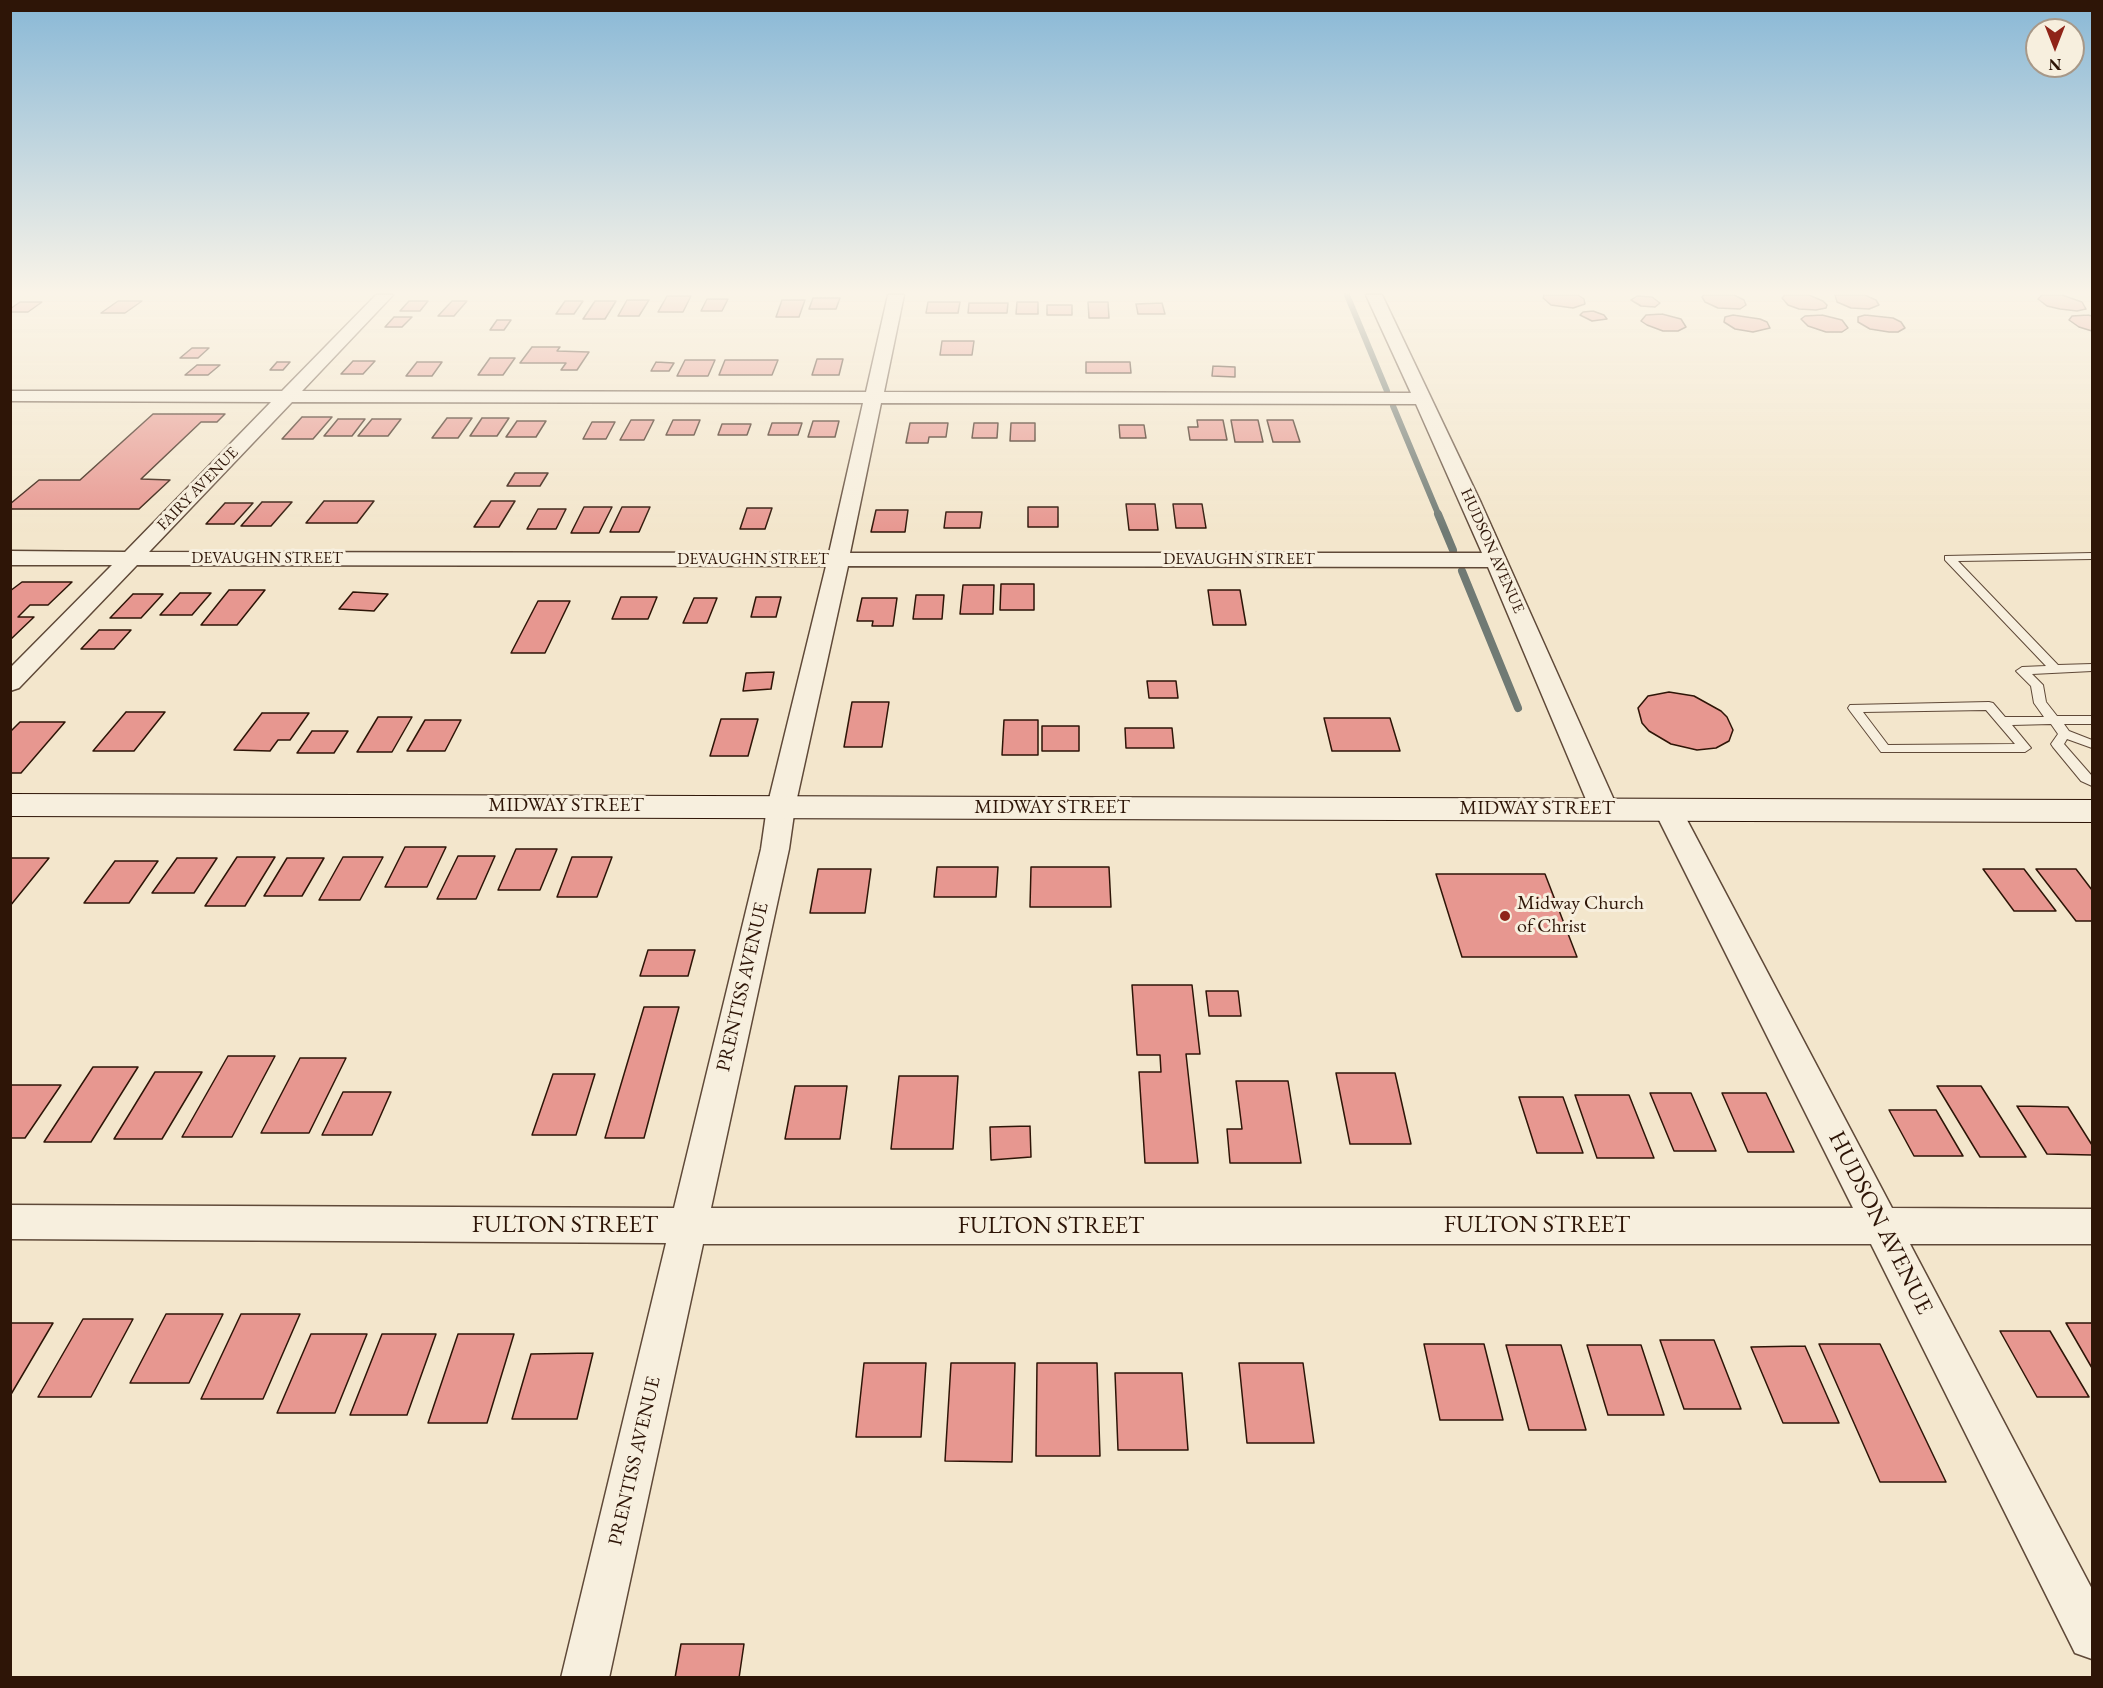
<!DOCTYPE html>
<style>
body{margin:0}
#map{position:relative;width:2103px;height:1688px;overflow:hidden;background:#f3e6cc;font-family:"EB Garamond",serif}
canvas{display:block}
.frame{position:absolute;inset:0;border:12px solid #2e1507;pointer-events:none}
.north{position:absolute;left:2025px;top:18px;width:60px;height:60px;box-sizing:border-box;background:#f7efde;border:2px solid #a79888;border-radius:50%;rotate:180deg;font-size:16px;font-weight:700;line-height:24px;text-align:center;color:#2e1507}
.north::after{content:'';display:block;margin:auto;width:21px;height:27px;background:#8f2418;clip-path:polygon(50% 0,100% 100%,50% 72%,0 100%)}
</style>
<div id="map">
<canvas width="2103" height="1688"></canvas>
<div class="frame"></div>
<div class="north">N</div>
</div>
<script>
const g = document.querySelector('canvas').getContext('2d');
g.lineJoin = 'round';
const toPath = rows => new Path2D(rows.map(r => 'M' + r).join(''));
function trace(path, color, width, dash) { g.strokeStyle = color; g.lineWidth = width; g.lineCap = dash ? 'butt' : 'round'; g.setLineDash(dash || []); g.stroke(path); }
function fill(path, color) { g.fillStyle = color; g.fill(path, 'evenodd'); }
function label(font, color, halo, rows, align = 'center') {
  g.font = font + ' "EB Garamond",serif'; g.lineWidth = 6; g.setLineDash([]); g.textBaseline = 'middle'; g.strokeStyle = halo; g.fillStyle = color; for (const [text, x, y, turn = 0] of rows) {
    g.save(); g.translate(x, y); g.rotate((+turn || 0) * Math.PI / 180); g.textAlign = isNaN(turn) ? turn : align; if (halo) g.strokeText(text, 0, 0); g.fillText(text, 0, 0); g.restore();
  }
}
trace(toPath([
 [1347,295,1387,391],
 [1393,406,1439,516]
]), '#707a74', 6);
trace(toPath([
 [1438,514,1453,550],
 [1462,571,1518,708]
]), '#707a74', 8);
const building = toPath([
 [1578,295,1584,299,1585,304,1573,308,1551,305,1543,298,1544,295,1578,295],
 [1704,295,1734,295,1744,300,1746,305,1740,309,1718,308,1705,302,1702,297,1704,295],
 [1809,295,1823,301,1827,305,1826,308,1816,310,1799,309,1788,305,1782,298,1785,295,1809,295],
 [1835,295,1865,295,1876,300,1879,305,1869,309,1851,308,1837,302,1835,295],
 [2062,295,2082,302,2086,309,2077,311,2060,309,2047,306,2038,299,2042,295,2062,295],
 [667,296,691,296,683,312,658,312,667,296],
 [1637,296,1652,297,1660,303,1655,307,1641,306,1631,300,1637,296],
 [813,298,840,298,836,309,809,309,813,298],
 [707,299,728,299,722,311,701,311,707,299],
 [627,300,649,300,639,316,618,316,627,300],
 [782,300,805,300,799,317,776,317,782,300],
 [118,301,142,301,125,313,101,313,118,301],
 [409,301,428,301,420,311,400,311,409,301],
 [452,301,467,301,454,316,438,316,452,301],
 [565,301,583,301,574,314,556,314,565,301],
 [595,301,616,301,605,319,583,319,595,301],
 [20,302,42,302,28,312,10,312,10,309,20,302],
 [928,302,960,302,958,313,926,313,928,302],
 [1017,302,1038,302,1038,314,1016,314,1017,302],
 [1088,302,1108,302,1109,318,1089,318,1088,302],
 [969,303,1008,303,1007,313,968,313,969,303],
 [1162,303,1165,314,1138,314,1136,304,1162,303],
 [1047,305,1072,305,1072,315,1047,315,1047,305],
 [1593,311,1604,315,1607,319,1592,321,1580,315,1583,312,1593,311],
 [1662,314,1681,319,1686,327,1678,331,1663,331,1647,325,1641,321,1646,315,1662,314],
 [1733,315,1760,319,1767,322,1770,328,1753,332,1735,329,1724,322,1725,317,1733,315],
 [1822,315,1842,320,1848,328,1842,332,1826,332,1808,326,1801,319,1805,316,1822,315],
 [1865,315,1893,318,1901,322,1905,328,1898,332,1889,332,1870,329,1858,322,1858,317,1865,315],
 [2088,315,2092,316,2092,331,2079,327,2069,320,2072,316,2088,315],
 [394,317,412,317,402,327,385,327,394,317],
 [497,320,511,320,504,330,490,330,497,320],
 [942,341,974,341,972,355,940,355,942,341],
 [532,347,560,347,557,351,589,352,577,370,561,370,566,363,520,363,532,347],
 [192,348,209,348,198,358,180,358,192,348],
 [490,358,515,358,503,375,478,375,490,358],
 [817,359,843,359,839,375,812,375,817,359],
 [685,360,715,360,708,376,677,376,685,360],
 [725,360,778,360,772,375,719,375,725,360],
 [353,361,375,361,363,374,341,374,353,361],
 [277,362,290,362,283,370,270,370,277,362],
 [417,362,442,362,432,376,406,376,417,362],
 [656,362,674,363,669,371,651,371,656,362],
 [1086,362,1130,362,1131,373,1086,373,1086,362],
 [197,365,220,365,208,375,185,375,197,365],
 [1213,366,1235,367,1235,377,1212,376,1213,366],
 [153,414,225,414,217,422,201,422,141,479,170,480,139,509,10,509,10,504,39,480,80,480,153,414],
 [302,417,332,417,313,439,282,439,302,417],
 [447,418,472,418,458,438,432,438,447,418],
 [482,418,509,418,497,436,470,436,482,418],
 [338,419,365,419,352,436,324,436,338,419],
 [372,419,401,419,388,436,358,436,372,419],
 [631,420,654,420,644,440,620,440,631,420],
 [673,420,700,420,694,435,666,435,673,420],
 [1197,420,1223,420,1227,440,1190,440,1188,427,1198,427,1197,420],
 [1231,420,1258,420,1263,442,1235,442,1231,420],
 [1267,420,1293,420,1300,442,1273,442,1267,420],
 [517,421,546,421,536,437,506,437,517,421],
 [813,421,839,421,835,437,808,437,813,421],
 [592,422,615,422,606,439,583,439,592,422],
 [772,423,802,423,798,435,768,435,772,423],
 [910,423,948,423,946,437,929,437,928,443,906,443,910,423],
 [974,423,998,423,997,438,972,438,974,423],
 [1011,423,1035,423,1035,441,1010,441,1011,423],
 [722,424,751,424,747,435,718,435,722,424],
 [1119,425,1144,425,1146,438,1120,438,1119,425],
 [515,473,548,473,540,486,507,486,515,473],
 [324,501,374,501,357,523,306,523,324,501],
 [491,501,515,501,499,527,474,527,491,501],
 [262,502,292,502,271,526,241,526,262,502],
 [225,503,253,503,234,524,206,524,225,503],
 [1126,504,1155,504,1158,530,1129,530,1126,504],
 [1173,504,1202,504,1206,528,1176,528,1173,504],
 [584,507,612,507,599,533,571,533,584,507],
 [622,507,650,507,639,532,610,532,622,507],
 [1028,507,1058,507,1058,527,1028,527,1028,507],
 [747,508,772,508,765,529,740,529,747,508],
 [538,509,566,509,556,529,527,529,538,509],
 [876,510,908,510,905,532,871,532,876,510],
 [946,512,982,512,980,528,944,528,946,512],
 [22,582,72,582,48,605,30,605,18,617,34,617,10,640,10,591,22,582],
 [1001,584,1034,584,1034,610,1000,610,1001,584],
 [963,585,994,585,993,614,960,614,963,585],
 [229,590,265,590,237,625,201,625,229,590],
 [1208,590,1240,590,1246,625,1213,625,1208,590],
 [353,592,388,594,374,611,339,609,353,592],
 [180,593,211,593,192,615,160,615,180,593],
 [133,594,163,594,141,618,110,618,133,594],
 [916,595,944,595,942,619,913,619,916,595],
 [621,597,657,597,648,619,612,619,621,597],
 [756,597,781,597,776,617,751,617,756,597],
 [694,598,717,598,707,623,683,623,694,598],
 [862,598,897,598,893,626,872,626,873,621,857,621,862,598],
 [538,601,570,601,545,653,511,653,538,601],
 [99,630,131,630,114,649,81,649,99,630],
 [774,672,771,689,743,691,746,673,774,672],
 [1147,681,1176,681,1178,698,1149,698,1147,681],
 [1669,692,1694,696,1721,711,1727,717,1733,730,1729,741,1716,748,1697,750,1671,744,1649,731,1642,723,1638,708,1648,696,1669,692],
 [852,702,889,702,882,747,844,747,852,702],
 [126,712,165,712,134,751,93,751,126,712],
 [262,713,309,713,290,740,278,740,270,751,234,750,262,713],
 [378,717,412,717,392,752,357,752,378,717],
 [1324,718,1390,718,1400,751,1332,751,1324,718],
 [721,719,758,719,748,756,710,756,721,719],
 [425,720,461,720,445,751,407,751,425,720],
 [1004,720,1038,720,1038,755,1002,755,1004,720],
 [20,722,65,722,21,773,10,773,10,732,20,722],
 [1042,726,1079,726,1079,751,1042,751,1042,726],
 [1125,728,1172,728,1174,748,1126,748,1125,728],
 [312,731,348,731,334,753,297,753,312,731],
 [405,847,446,847,427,887,385,887,405,847],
 [516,849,557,849,540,890,498,890,516,849],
 [458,856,495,856,476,899,437,899,458,856],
 [237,857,275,857,245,906,205,906,237,857],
 [343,857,383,857,360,900,319,900,343,857],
 [572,857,612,857,597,897,557,897,572,857],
 [10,858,49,858,10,906,10,858],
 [177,858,217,858,194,893,152,893,177,858],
 [287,858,324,858,302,896,264,896,287,858],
 [115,861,158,861,129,903,84,903,115,861],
 [937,867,998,867,996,897,934,897,937,867],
 [1031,867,1109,867,1111,907,1030,907,1031,867],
 [818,869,871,869,865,913,810,913,818,869],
 [1983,869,2024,869,2056,911,2014,911,1983,869],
 [2036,869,2076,869,2092,890,2092,921,2076,921,2036,869],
 [1436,874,1545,874,1577,957,1462,957,1436,874],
 [648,950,695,950,688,976,640,976,648,950],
 [1132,985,1192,985,1200,1054,1186,1054,1198,1163,1145,1163,1139,1072,1161,1072,1160,1055,1137,1055,1132,985],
 [1206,991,1238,991,1241,1016,1209,1016,1206,991],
 [644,1007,679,1007,644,1138,605,1138,644,1007],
 [228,1056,275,1056,232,1137,182,1137,228,1056],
 [300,1058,346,1058,309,1133,261,1133,300,1058],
 [93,1067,138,1067,91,1142,44,1142,93,1067],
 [155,1072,202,1072,162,1139,114,1139,155,1072],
 [1336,1073,1395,1073,1411,1144,1350,1144,1336,1073],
 [553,1074,595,1074,576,1135,532,1135,553,1074],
 [899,1076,958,1076,953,1149,891,1149,899,1076],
 [1236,1081,1288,1081,1301,1163,1230,1163,1227,1129,1242,1129,1236,1081],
 [10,1085,61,1085,25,1138,10,1138,10,1085],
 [795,1086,847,1086,840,1139,785,1139,795,1086],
 [1937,1086,1981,1086,2026,1157,1980,1157,1937,1086],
 [343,1092,391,1092,372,1135,322,1135,343,1092],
 [1650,1093,1691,1093,1716,1151,1674,1151,1650,1093],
 [1722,1093,1766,1093,1794,1152,1748,1152,1722,1093],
 [1575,1095,1629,1095,1654,1158,1597,1158,1575,1095],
 [1519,1097,1563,1097,1583,1153,1537,1153,1519,1097],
 [2017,1106,2068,1107,2092,1145,2092,1155,2047,1154,2017,1106],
 [1889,1110,1936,1110,1963,1156,1914,1156,1889,1110],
 [1030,1126,1031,1157,991,1160,990,1127,1030,1126],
 [166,1314,223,1314,189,1383,130,1383,166,1314],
 [241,1314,300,1314,263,1399,201,1399,241,1314],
 [83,1319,133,1319,91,1397,38,1397,83,1319],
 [10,1323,53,1323,10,1396,10,1323],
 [2066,1323,2092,1323,2092,1368,2066,1323],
 [2000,1331,2050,1331,2089,1397,2037,1397,2000,1331],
 [311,1334,367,1334,335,1413,277,1413,311,1334],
 [382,1334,436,1334,407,1415,350,1415,382,1334],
 [458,1334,514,1334,487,1423,428,1423,458,1334],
 [1660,1340,1714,1340,1741,1409,1684,1409,1660,1340],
 [1424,1344,1484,1344,1503,1420,1440,1420,1424,1344],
 [1819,1344,1880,1344,1946,1482,1880,1482,1819,1344],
 [1506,1345,1561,1345,1586,1430,1529,1430,1506,1345],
 [1587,1345,1641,1345,1664,1415,1608,1415,1587,1345],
 [1805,1346,1839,1423,1783,1423,1751,1347,1805,1346],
 [593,1353,577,1419,512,1419,531,1354,593,1353],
 [864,1363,926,1363,921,1437,856,1437,864,1363],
 [951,1363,1015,1363,1012,1462,945,1461,951,1363],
 [1037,1363,1097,1363,1100,1456,1036,1456,1037,1363],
 [1239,1363,1303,1363,1314,1443,1247,1443,1239,1363],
 [1115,1373,1182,1373,1188,1450,1118,1450,1115,1373],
 [681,1644,744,1644,739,1678,675,1678,681,1644]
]);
fill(building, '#e79790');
trace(building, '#2e1507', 1.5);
const lane = toPath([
 [2092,553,2092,559,1958,561,2058,665,2092,664,2092,671,2032,674,2043,685,2046,702,2057,716,2092,716,2092,724,2064,724,2069,731,2092,740,2092,748,2067,739,2064,744,2092,776,2092,786,2081,781,2053,747,2051,744,2058,734,2051,724,2012,725,2031,748,2025,752,1881,752,1850,711,1848,708,1850,705,1989,702,1993,703,2005,717,2044,717,2034,703,2031,686,2016,671,2022,667,2046,666,1945,560,1945,556,2092,553],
 [1986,710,2015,744,1888,745,1863,712,1986,710]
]);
const street = toPath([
 [376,295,393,295,302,391,866,392,888,295,904,295,884,392,1411,393,1366,295,1382,295,1481,503,1618,809,1614,816,1604,819,1594,816,1590,809,1488,567,848,566,795,807,789,849,711,1208,1853,1208,1654,810,1658,803,1668,800,1678,803,1892,1208,2092,1209,2092,1244,1910,1244,2092,1589,2092,1659,2075,1653,1871,1244,703,1244,609,1678,561,1678,666,1243,10,1239,10,1205,674,1208,761,849,767,807,826,566,137,565,19,688,10,691,10,668,112,565,10,565,10,551,125,552,271,402,10,401,10,391,282,391,376,295],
 [292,402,863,403,829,553,149,552,292,402],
 [881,403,1416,404,1482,553,850,553,881,403]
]);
const secondary = toPath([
 [10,794,2092,800,2092,822,10,816,10,794]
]);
trace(lane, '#5f4938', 2);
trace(street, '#5f4938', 3);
trace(secondary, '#2e1507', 2);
fill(lane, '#f7efde');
fill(street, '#f7efde');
fill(secondary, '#f7efde');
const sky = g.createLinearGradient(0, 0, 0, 532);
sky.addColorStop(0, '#89b8d6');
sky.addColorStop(0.55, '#faf4e8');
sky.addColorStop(1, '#faf4e800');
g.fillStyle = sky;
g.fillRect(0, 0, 2103, 532);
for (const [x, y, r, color] of [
 [1505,916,6,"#8f2418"]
]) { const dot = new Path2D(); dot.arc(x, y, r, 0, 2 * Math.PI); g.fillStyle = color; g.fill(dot); trace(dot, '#f7efde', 2); }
label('16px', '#2e1507', '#f7efde', [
 ["FAIRY AVENUE",198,489,-46],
 ["HUDSON AVENUE",1492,551,66],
 ["DEVAUGHN STREET",267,559],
 ["DEVAUGHN STREET",753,560],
 ["DEVAUGHN STREET",1239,560]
]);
label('20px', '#2e1507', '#f7efde', [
 ["MIDWAY STREET",566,806],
 ["MIDWAY STREET",1052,808],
 ["MIDWAY STREET",1537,809],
 ["PRENTISS AVENUE",743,987,-77],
 ["PRENTISS AVENUE",635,1461,-77]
]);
label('20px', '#2e1507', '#f7efde', [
 ["Midway Church",1517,904],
 ["of Christ",1517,927]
], 'left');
label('24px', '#2e1507', '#f7efde', [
 ["HUDSON AVENUE",1880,1223,63],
 ["FULTON STREET",565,1225],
 ["FULTON STREET",1537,1225],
 ["FULTON STREET",1051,1226]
]);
</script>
